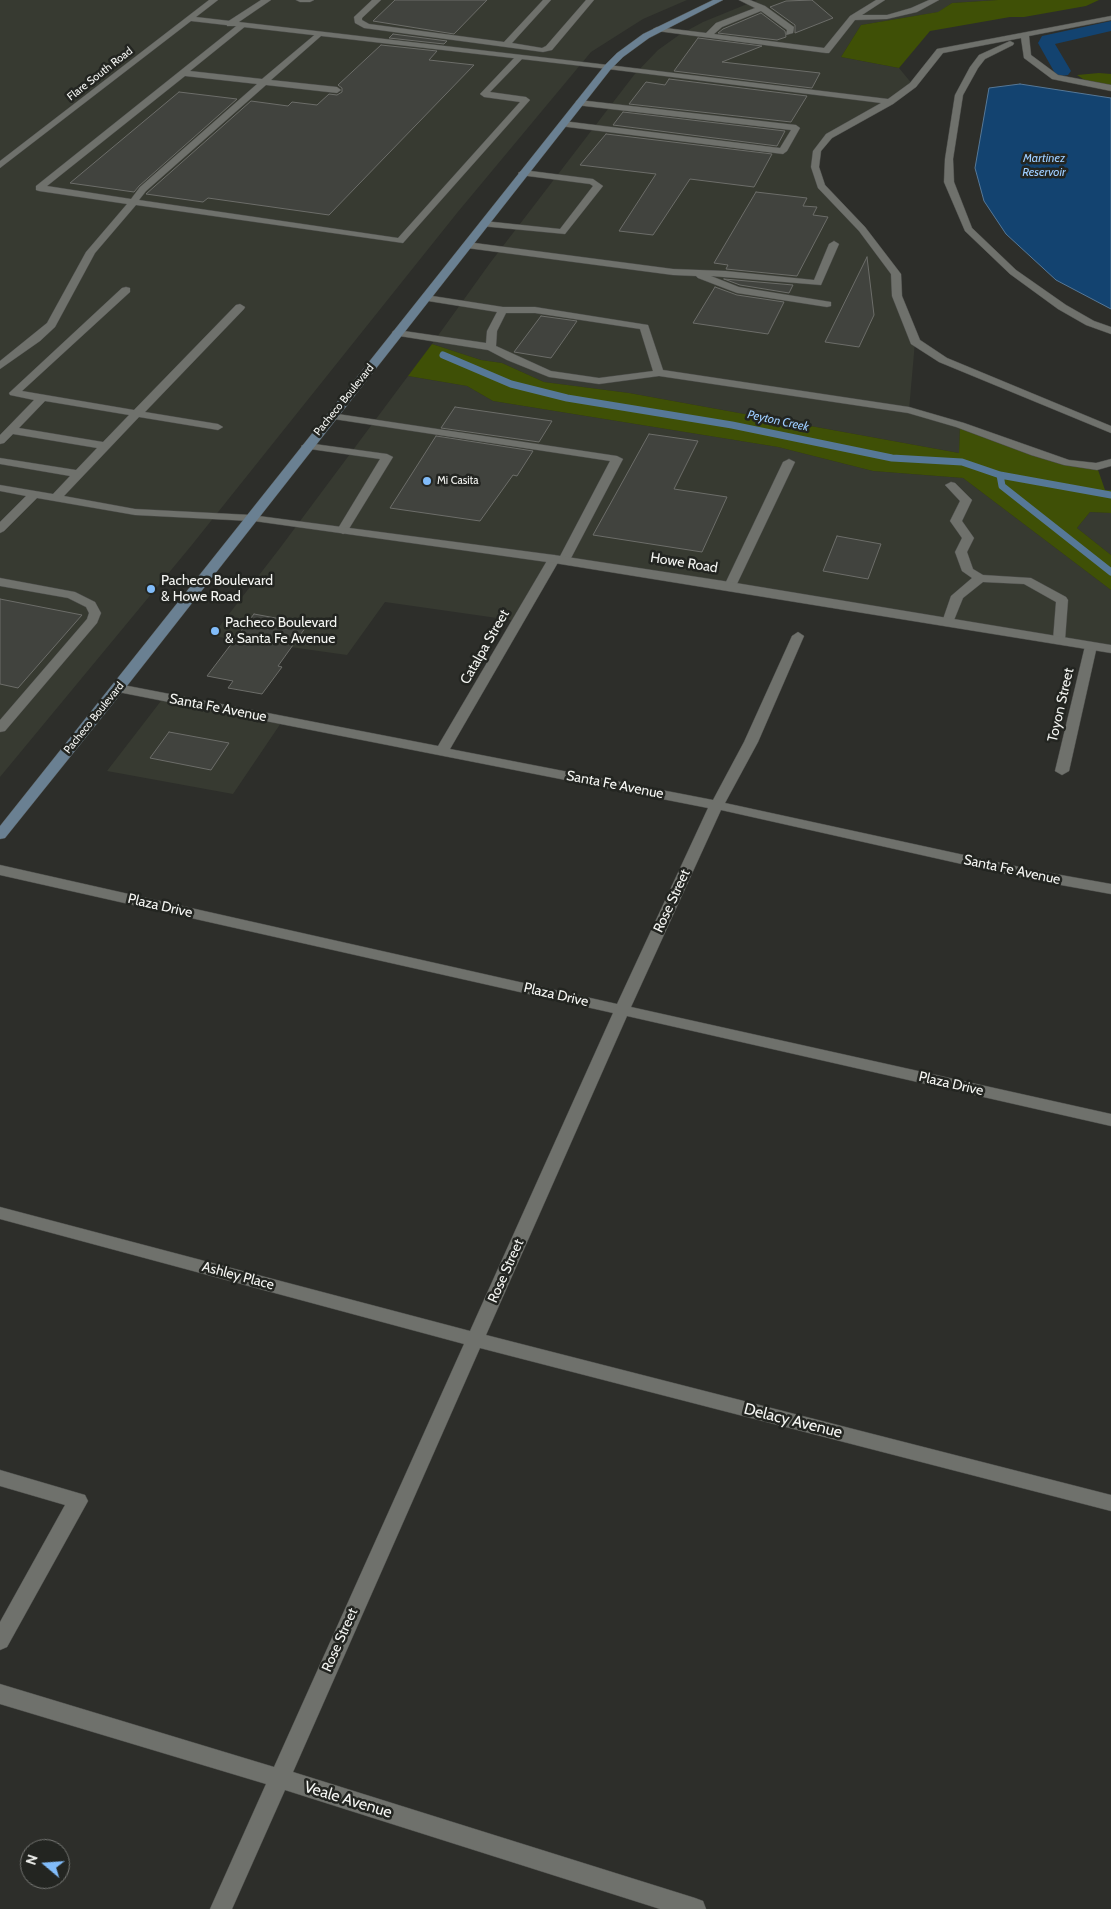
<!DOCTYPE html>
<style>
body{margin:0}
#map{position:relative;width:1111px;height:1909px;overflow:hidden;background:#2d2e2a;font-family:Cabin,sans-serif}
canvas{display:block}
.north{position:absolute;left:20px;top:1839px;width:50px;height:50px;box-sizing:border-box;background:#232521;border:1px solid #777875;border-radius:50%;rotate:288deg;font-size:14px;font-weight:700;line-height:20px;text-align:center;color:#f4f5f2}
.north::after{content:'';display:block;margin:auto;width:18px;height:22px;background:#81bcfa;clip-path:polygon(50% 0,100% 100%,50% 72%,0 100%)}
</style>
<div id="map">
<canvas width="1111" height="1909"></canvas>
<div class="north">N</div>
</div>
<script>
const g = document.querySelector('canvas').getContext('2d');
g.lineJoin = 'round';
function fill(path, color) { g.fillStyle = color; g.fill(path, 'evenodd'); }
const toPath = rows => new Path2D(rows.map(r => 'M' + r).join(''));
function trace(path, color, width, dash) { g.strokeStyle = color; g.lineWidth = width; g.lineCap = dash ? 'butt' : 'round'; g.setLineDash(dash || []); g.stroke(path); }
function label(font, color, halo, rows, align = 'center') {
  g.font = font + ' Cabin,sans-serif'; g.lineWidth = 5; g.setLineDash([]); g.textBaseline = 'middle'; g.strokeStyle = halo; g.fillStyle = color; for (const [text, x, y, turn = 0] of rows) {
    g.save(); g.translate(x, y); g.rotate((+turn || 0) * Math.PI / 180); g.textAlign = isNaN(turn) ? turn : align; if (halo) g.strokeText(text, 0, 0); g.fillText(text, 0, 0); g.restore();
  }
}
fill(toPath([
 [0,0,687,0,643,19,591,52,457,213,191,546,0,777],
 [757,0,998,0,952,3,939,12,861,25,841,57,899,68,913,85,829,136,818,151,815,167,821,186,896,274,897,296,915,342,909,410,960,425,959,453,629,393,544,382,502,363,481,360,432,344,490,263,634,75,658,50,679,35,703,22],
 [408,376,467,386,493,401,778,447,873,471,963,478,1111,590,1111,649,554,559,518,621,385,602,347,655,212,636,280,548],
 [1090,512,1111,513,1111,555,1077,528],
 [164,697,283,720,233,794,107,771]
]), '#373a31');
fill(toPath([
 [998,0,1099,0,1086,6,1024,17,1010,17,930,31,899,68,841,57,861,25,938,12,952,3],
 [1099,73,1111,74,1111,88,1089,83,1077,75],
 [432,344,481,360,502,363,544,382,629,393,959,453,960,425,1035,453,1097,467,1105,490,1111,490,1111,513,1090,512,1077,528,1111,555,1111,590,963,478,873,471,778,447,493,401,467,386,408,376]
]), '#3f5006');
const water = toPath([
 [1020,84,1111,98,1111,309,1056,280,1006,234,984,201,975,168,989,88,1020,84]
]);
fill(water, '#134370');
trace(water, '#567897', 1);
trace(toPath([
 [443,355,511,384,567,398,732,425,892,458,962,462,1000,475,1111,495],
 [1000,475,1002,486,1111,572]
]), '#567897', 7);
fill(toPath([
 [1111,21,1111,31,1055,44,1071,71,1068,75,1062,76,1056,75,1038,43,1042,36,1111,21]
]), '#134370');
const building = toPath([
 [395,0,487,0,454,34,373,21,395,0],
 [812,0,833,18,795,33,795,25,770,7,786,1,812,0],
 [761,13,785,31,786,37,777,40,718,33,723,29,761,13],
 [393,34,447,41,444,44,389,38,393,34],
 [698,38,762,46,722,62,820,73,812,88,674,71,698,38],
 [381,45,437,51,429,60,474,65,329,215,208,198,203,202,146,194,251,101,288,106,292,102,317,105,329,94,337,95,342,92,342,88,338,85,381,45],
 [669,79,807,96,791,122,629,104,646,82,665,85,669,79],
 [179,92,237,99,139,186,134,192,70,183,179,92],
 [623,112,785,131,777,146,613,125,623,112],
 [606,134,772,154,754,187,690,179,653,235,619,231,656,174,580,165,606,134],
 [756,192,807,198,803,206,817,207,813,215,828,217,797,276,726,269,728,265,714,263,756,192],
 [867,257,874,315,859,347,825,342,867,257],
 [724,279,793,285,789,293,740,285,724,279],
 [715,287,737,295,784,302,768,334,693,323,715,287],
 [541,316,577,321,551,358,514,352,541,316],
 [455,407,552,421,539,442,441,428,455,407],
 [649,434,698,441,674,489,727,497,702,552,593,535,649,434],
 [436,436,533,451,517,476,513,475,480,521,390,508,436,436],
 [837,536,881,544,868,579,823,571,837,536],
 [0,599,82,615,18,688,0,684,0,599],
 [254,614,308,624,278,666,282,667,262,694,228,688,233,681,207,676,254,614],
 [169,732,229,743,211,770,150,758,169,732]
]);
fill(building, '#41433e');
trace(building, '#6c6d69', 1);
const service = toPath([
 [261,0,271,0,233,26,227,26,227,22,261,0],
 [296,0,314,0,310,2,300,2,296,0],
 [372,0,381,0,362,18,362,20,369,24,504,42,543,0,551,0,512,43,542,48,546,46,586,0,594,0,552,50,543,52,364,28,355,23,354,17,372,0],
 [739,0,750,0,765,6,794,27,793,33,786,35,787,30,761,11,722,27,714,34,824,48,850,16,876,0,885,0,862,15,887,15,911,8,929,0,939,0,917,12,887,19,855,20,829,53,826,53,657,31,653,29,657,27,706,33,716,23,755,8,739,0],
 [1111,16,1111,20,1029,36,1031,55,1058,75,1111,85,1111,91,1052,79,1024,58,1021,38,943,53,916,87,893,104,832,138,821,151,819,167,825,185,865,227,901,274,902,296,920,340,947,358,1111,426,1111,433,939,362,911,344,892,296,891,274,859,231,818,188,811,167,813,151,826,134,881,103,608,69,604,67,608,65,888,99,910,83,937,49,1111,16],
 [240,23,247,25,190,71,262,79,318,32,322,34,321,36,271,80,337,87,341,90,337,93,266,85,146,191,139,200,398,238,520,102,484,97,480,94,516,56,523,58,490,92,526,97,530,100,403,243,136,205,95,253,55,327,40,341,0,369,0,361,47,323,86,252,127,204,39,191,36,190,36,186,240,23],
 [185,76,257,84,140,187,131,199,47,186,185,76],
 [1010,41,1014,43,1013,45,985,59,978,68,963,95,953,159,954,182,972,228,1016,270,1066,305,1094,321,1111,327,1111,334,1086,325,1058,309,1010,274,965,231,944,182,945,159,955,95,970,67,979,55,1010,41],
 [579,100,796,125,800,128,787,151,783,154,560,126,559,124,563,121,780,148,791,130,576,105,576,101,579,100],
 [523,170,593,179,603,186,565,234,481,226,479,224,484,221,560,229,593,186,590,184,520,175,518,173,523,170],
 [834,241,839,244,821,285,711,276,739,287,831,302,831,306,827,307,737,293,698,278,696,276,673,275,467,248,462,245,467,242,673,269,726,271,814,280,829,244,834,241],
 [126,287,130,288,130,292,22,391,134,410,236,305,240,304,245,307,244,309,145,412,218,424,223,427,218,430,139,417,64,496,135,509,251,515,257,518,251,521,135,515,37,498,4,531,0,533,0,522,26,496,0,491,0,485,53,494,70,476,0,464,0,458,76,470,97,448,13,434,4,443,0,444,0,435,34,400,10,395,9,393,122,288,126,287],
 [45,401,129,415,103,442,19,428,45,401],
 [426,295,503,307,535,307,648,325,663,370,909,407,964,423,1069,460,1096,463,1111,459,1111,466,1097,470,1064,465,1031,455,956,427,908,413,659,376,599,384,549,377,507,360,488,350,393,335,392,333,393,331,397,330,486,343,487,331,497,312,422,300,422,296,426,295],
 [506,313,535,313,640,329,653,371,599,378,551,371,496,346,497,331,506,313],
 [331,413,617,456,623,459,570,560,564,564,558,560,610,461,327,418,326,416,331,413],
 [307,443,387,454,393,457,347,532,343,534,337,530,380,459,303,448,301,446,307,443],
 [789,459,795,462,736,586,734,589,726,589,724,586,783,462,789,459],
 [951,482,955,483,972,500,962,521,974,538,967,552,973,569,983,575,1031,578,1066,597,1068,600,1065,640,1063,643,1059,644,1053,640,1056,602,1024,584,983,582,963,598,952,625,944,625,942,622,951,596,972,578,962,571,955,552,962,538,950,521,960,501,945,485,951,482],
 [0,578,75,592,95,602,101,613,97,623,5,731,0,732,0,720,87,619,89,613,86,607,68,598,0,586,0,578],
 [0,1470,85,1495,88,1501,7,1647,0,1650,0,1622,65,1505,0,1486,0,1470]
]);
const minor = toPath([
 [209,0,218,0,196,17,608,65,612,67,608,69,191,21,0,168,0,161,209,0],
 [554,555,560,559,450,749,713,800,744,742,792,636,798,632,804,636,758,742,725,803,1033,870,1111,884,1111,894,1033,880,721,810,631,1007,1111,1114,1111,1126,627,1016,486,1335,1111,1495,1111,1511,480,1348,293,1772,695,1898,703,1901,706,1909,660,1909,285,1790,232,1909,210,1909,266,1784,0,1704,0,1684,274,1767,464,1344,0,1219,0,1207,470,1331,613,1013,0,875,0,865,617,1004,708,808,118,692,112,688,118,684,438,746,548,559,554,555],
 [1091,642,1097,646,1069,771,1062,775,1055,771,1085,646,1091,642]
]);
const tertiary = toPath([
 [251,515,554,555,730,582,1111,645,1111,653,554,563,247,520,245,518,251,515]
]);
const secondary = toPath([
 [713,0,723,0,649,38,623,57,611,69,123,691,5,838,0,839,0,826,605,65,617,53,643,34,713,0]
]);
trace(service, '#4b4c49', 1);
trace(minor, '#4b4c49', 1);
trace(tertiary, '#4b4c49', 1);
trace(secondary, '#4b4c49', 1);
fill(service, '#6f716c');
fill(minor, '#6f716c');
fill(tertiary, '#6f716c');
fill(secondary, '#6a8092');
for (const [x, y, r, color] of [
 [427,481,5,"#81bcfa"],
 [151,589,5,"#81bcfa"],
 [215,631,5,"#81bcfa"]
]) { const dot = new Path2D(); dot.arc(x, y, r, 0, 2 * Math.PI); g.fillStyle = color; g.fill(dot); trace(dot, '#232521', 2); }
label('11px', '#f4f5f2', '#232521', [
 ["Flare South Road",100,74,-38],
 ["Pacheco Boulevard",344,400,-51],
 ["Pacheco Boulevard",94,718,-51]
]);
label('11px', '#f4f5f2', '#232521', [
 ["Mi Casita",437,481]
], 'left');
label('italic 12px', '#9dcdff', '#232521', [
 ["Martinez",1044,158],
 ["Reservoir",1044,172],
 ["Peyton Creek",778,421,12]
]);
label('14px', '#f4f5f2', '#232521', [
 ["Howe Road",684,563,9],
 ["Catalpa Street",485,647,-60],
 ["Toyon Street",1061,705,-77],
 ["Santa Fe Avenue",218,708,11],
 ["Santa Fe Avenue",615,785,11],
 ["Santa Fe Avenue",1012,870,12],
 ["Rose Street",672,901,-65],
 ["Plaza Drive",160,906,13],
 ["Plaza Drive",556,995,13],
 ["Plaza Drive",951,1084,13],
 ["Rose Street",506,1271,-66],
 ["Ashley Place",238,1276,15],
 ["Rose Street",340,1640,-66]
]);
label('14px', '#f4f5f2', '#232521', [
 ["Pacheco Boulevard",161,581],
 ["& Howe Road",161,597],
 ["Pacheco Boulevard",225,623],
 ["& Santa Fe Avenue",225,639]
], 'left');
label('16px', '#f4f5f2', '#232521', [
 ["Delacy Avenue",793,1421,14],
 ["Veale Avenue",348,1800,17]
]);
</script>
